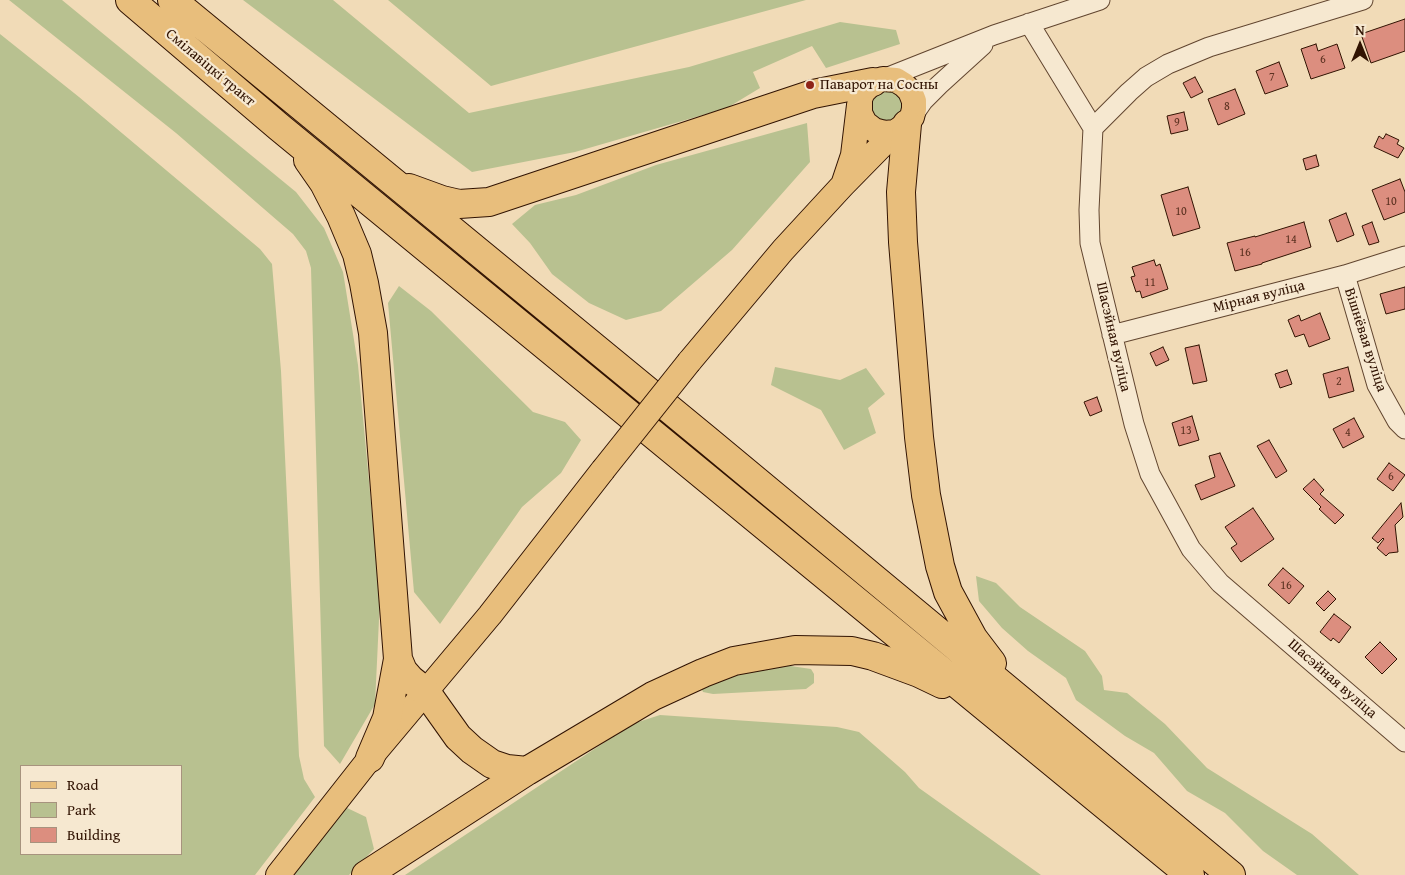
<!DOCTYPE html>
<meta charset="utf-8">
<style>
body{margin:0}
#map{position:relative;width:1405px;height:875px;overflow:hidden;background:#f1dbb7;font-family:"Gentium Book Plus",serif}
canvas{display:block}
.legend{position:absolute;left:20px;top:765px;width:162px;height:90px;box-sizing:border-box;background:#f6e8d0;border:1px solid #a7937e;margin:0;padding:6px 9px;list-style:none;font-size:15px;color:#311302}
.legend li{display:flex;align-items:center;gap:10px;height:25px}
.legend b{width:25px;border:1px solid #a7937e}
.north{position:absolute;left:1335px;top:20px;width:50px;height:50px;-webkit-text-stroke:4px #f6e8d0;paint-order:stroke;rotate:0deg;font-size:14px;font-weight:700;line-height:20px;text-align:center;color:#311302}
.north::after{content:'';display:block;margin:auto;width:18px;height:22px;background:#311302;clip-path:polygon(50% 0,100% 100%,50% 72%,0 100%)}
</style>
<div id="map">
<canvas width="1405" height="875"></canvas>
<ul class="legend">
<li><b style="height:6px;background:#e8be7c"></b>Road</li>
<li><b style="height:14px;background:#b8c190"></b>Park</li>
<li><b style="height:14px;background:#dc8e7f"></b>Building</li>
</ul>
<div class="north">N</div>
</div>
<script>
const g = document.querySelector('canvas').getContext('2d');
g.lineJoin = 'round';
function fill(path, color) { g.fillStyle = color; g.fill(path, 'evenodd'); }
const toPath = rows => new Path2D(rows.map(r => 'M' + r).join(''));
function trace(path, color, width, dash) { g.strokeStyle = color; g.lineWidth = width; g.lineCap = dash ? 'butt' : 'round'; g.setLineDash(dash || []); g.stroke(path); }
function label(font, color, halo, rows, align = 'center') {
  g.font = font + ' "Gentium Book Plus",serif'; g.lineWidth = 4.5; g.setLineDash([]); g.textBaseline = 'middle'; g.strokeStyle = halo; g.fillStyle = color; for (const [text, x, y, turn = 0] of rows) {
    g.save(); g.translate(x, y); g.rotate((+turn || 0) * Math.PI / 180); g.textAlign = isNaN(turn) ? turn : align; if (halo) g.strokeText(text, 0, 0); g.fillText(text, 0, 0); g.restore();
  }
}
fill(toPath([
 [9,0,62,0,296,192,324,228,343,272,358,365,380,598,375,704,340,764,324,746,311,268,306,251,293,234,176,133],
 [243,0,333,0,469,113,689,67,840,22,896,30,900,44,826,68,812,46,753,72,760,88,727,108,575,152,472,172],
 [388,0,806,0,491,86],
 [0,34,79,97,260,249,272,264,281,371,299,756,304,779,315,797,255,875,0,875],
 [21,766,181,766,181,854,21,854],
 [877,89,901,92,906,111,887,125,869,113,870,98],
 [807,123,810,162,732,250,661,311,626,320,589,303,552,274,530,243,512,224,535,205,576,195,656,165],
 [399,286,431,311,533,412,565,422,581,440,561,473,522,507,440,624,414,592,388,303],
 [775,367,840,380,866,368,885,394,868,408,876,433,844,450,821,410,771,385],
 [976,576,996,583,1020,607,1085,651,1102,676,1104,690,1127,693,1165,724,1207,768,1312,834,1359,875,1297,875,1263,851,1225,813,1187,791,1154,753,1125,736,1076,700,1066,678,1028,651,1002,628,979,601],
 [784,665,811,669,814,674,814,683,806,689,713,694,703,692,701,688,704,685,756,669],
 [660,715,837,727,859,732,905,772,919,788,1041,875,405,875,632,724],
 [343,806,366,817,374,849,349,875,290,875]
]), '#b8c190');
const building = toPath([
 [1405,19,1405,51,1371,63,1361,34,1405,19],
 [1316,44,1318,51,1337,44,1345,68,1311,79,1301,49,1316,44],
 [1279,62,1288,86,1265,94,1256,71,1279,62],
 [1195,77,1203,92,1191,98,1183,83,1195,77],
 [1235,89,1245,114,1218,125,1208,99,1235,89],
 [1184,112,1188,130,1171,134,1167,116,1184,112],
 [1386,134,1399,140,1397,144,1404,148,1398,158,1374,147,1379,136,1383,139,1386,134],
 [1316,155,1319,166,1306,170,1303,159,1316,155],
 [1400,179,1405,192,1405,212,1384,220,1372,190,1400,179],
 [1188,187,1200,228,1173,236,1161,195,1188,187],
 [1346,213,1354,235,1337,242,1329,220,1346,213],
 [1304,222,1311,247,1262,263,1262,264,1235,271,1227,243,1255,236,1255,237,1304,222],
 [1372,222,1379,242,1369,245,1362,226,1372,222],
 [1154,260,1156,266,1160,264,1168,289,1142,298,1140,291,1136,292,1131,277,1135,276,1132,267,1154,260],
 [1405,287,1405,309,1386,314,1380,294,1405,287],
 [1320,313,1330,339,1309,347,1304,334,1295,337,1288,320,1299,315,1301,321,1320,313],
 [1199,345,1207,381,1193,384,1185,348,1199,345],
 [1163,347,1169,360,1156,366,1150,353,1163,347],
 [1348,367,1354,391,1329,398,1323,374,1348,367],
 [1287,370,1292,384,1280,388,1275,374,1287,370],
 [1097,397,1102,411,1090,416,1084,402,1097,397],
 [1192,416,1199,440,1179,446,1172,423,1192,416],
 [1354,418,1364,437,1343,448,1333,429,1354,418],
 [1269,440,1287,471,1276,478,1257,446,1269,440],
 [1220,453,1235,486,1201,500,1195,485,1215,477,1209,456,1220,453],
 [1389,463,1405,475,1393,491,1377,479,1389,463],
 [1314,479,1324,490,1320,494,1344,515,1335,524,1319,509,1321,507,1303,489,1314,479],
 [1401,503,1403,517,1395,525,1398,552,1389,553,1386,556,1377,548,1384,539,1383,538,1378,543,1372,538,1401,503],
 [1253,508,1274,539,1241,562,1231,548,1237,544,1225,527,1253,508],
 [1283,568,1304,586,1289,604,1268,585,1283,568],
 [1328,591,1336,599,1324,611,1316,603,1328,591],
 [1334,614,1351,627,1339,643,1333,638,1331,641,1320,632,1334,614],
 [1380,642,1397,659,1382,674,1365,657,1380,642]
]);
fill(building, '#dc8e7f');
trace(building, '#311302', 1);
const minor = toPath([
 [1363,0,1209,47,1168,64,1146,77,1129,92,1093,128,1089,210,1090,243,1134,424,1150,474,1191,549,1220,583,1405,742],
 [1029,23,1093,128],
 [883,79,994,35,1100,0],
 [912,117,923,101,939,85,983,45],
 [1345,275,1377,385,1397,421,1405,429],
 [1112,335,1345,275,1405,256]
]);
const major = toPath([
 [844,182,853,155,859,105],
 [689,362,783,250,842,186,895,132,907,124,912,117,914,109,914,101,910,91,904,85,896,80,883,79,873,82,863,92,860,99,860,113,865,123,874,130,885,133,895,132],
 [278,875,370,758,490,615,603,470]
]);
const highway = toPath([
 [130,0,279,127,1190,875],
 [172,0,706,439,1231,875],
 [907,124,901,192,903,242,919,437,926,495,940,566,948,592,973,638,992,663],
 [308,160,324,183,341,216,357,254,364,283,373,333,398,659,387,718,370,758],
 [409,188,442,200,459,204,489,202,813,94,873,82],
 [398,659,403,671,410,679,426,692,458,737,472,750,492,764,507,769,527,771],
 [366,875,527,771,653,696,703,673,734,661,795,650,852,651,873,656,919,673,942,684]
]);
trace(minor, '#61452f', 21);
trace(major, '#311302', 26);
trace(highway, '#311302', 30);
trace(minor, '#f6e8d0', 19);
trace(major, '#e8be7c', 24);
trace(highway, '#e8be7c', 28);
const majorBridge = toPath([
 [603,470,689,362]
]);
trace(majorBridge, '#311302', 26, []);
trace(majorBridge, '#e8be7c', 24);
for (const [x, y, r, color] of [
 [810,85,5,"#8f2418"]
]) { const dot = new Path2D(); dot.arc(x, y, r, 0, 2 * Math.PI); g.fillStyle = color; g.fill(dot); trace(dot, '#f6e8d0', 2); }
label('12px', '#5c3221', null, [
 ["6",1323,60],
 ["7",1272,78],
 ["8",1227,107],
 ["9",1177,123],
 ["10",1391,202],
 ["10",1181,212],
 ["14",1291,240],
 ["16",1245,253],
 ["11",1150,283],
 ["2",1339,382],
 ["13",1186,431],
 ["4",1348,433],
 ["6",1391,477],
 ["16",1286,586]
]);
label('15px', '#311302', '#f6e8d0', [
 ["Смілавіцкі тракт",210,68,40],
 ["Мірная вуліца",1259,297,-14],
 ["Шасэйная вуліца",1113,337,77],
 ["Вішнёвая вуліца",1365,340,72],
 ["Шасэйная вуліца",1332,679,41]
]);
label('15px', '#311302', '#f6e8d0', [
 ["Паварот на Сосны",820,85]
], 'left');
</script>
